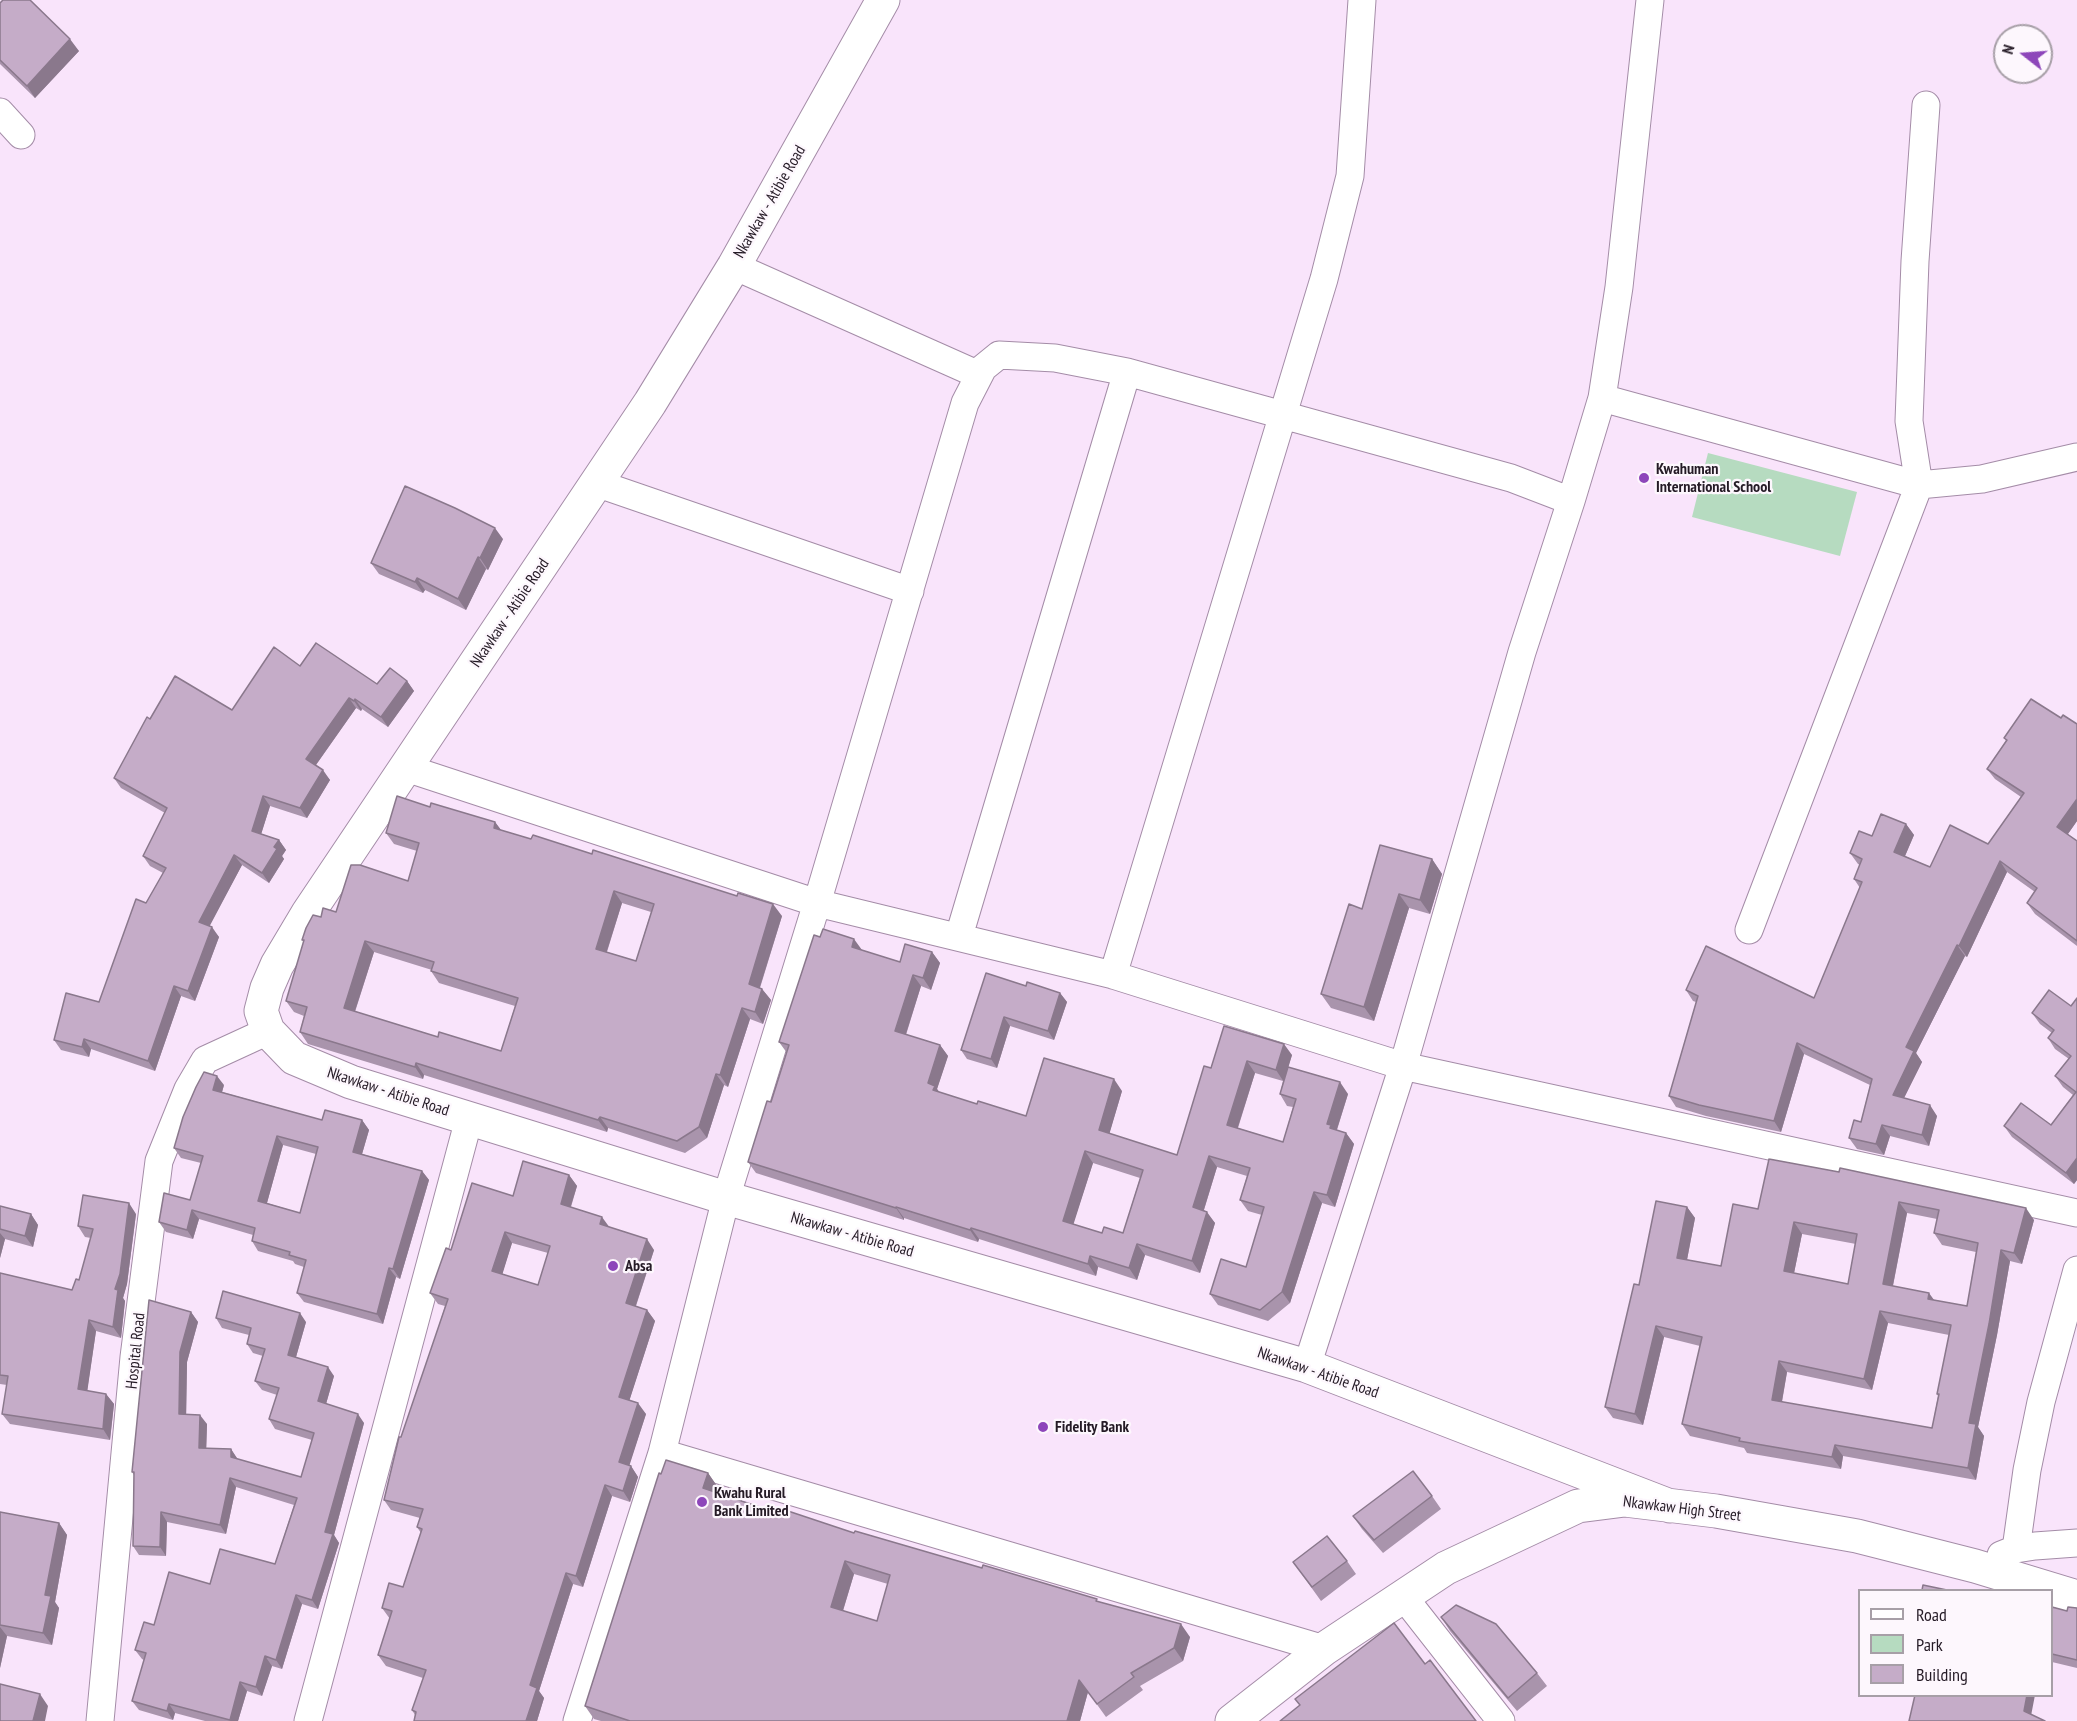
<!DOCTYPE html>
<style>
body{margin:0}
#map{position:relative;width:2077px;height:1721px;overflow:hidden;background:#f9e4fb;font-family:"PT Sans Narrow",sans-serif}
canvas{display:block}
.legend{position:absolute;left:1858px;top:1589px;width:195px;height:108px;box-sizing:border-box;background:#fdf7fd;border:2px solid #a79fa7;margin:0;padding:8px 10px;list-style:none;font-size:18px;color:#251b26}
.legend li{display:flex;align-items:center;gap:12px;height:30px}
.legend b{width:30px;border:2px solid #a79fa7}
.north{position:absolute;left:1993px;top:24px;width:60px;height:60px;box-sizing:border-box;background:#fdf7fd;border:2px solid #a79fa7;border-radius:50%;rotate:287deg;font-size:16px;font-weight:700;line-height:24px;text-align:center;color:#251b26}
.north::after{content:'';display:block;margin:auto;width:21px;height:27px;background:#8d46ba;clip-path:polygon(50% 0,100% 100%,50% 72%,0 100%)}
</style>
<div id="map">
<canvas width="2077" height="1721"></canvas>
<ul class="legend">
<li><b style="height:8px;background:#fff"></b>Road</li>
<li><b style="height:16px;background:#b6dbc0"></b>Park</li>
<li><b style="height:16px;background:#c5acc8"></b>Building</li>
</ul>
<div class="north">N</div>
</div>
<script>
const g = document.querySelector('canvas').getContext('2d');
g.lineJoin = 'round';
function fill(path, color) { g.fillStyle = color; g.fill(path, 'evenodd'); }
const toPath = rows => new Path2D(rows.map(r => 'M' + r).join(''));
function trace(path, color, width, dash) { g.strokeStyle = color; g.lineWidth = width; g.lineCap = dash ? 'butt' : 'round'; g.setLineDash(dash || []); g.stroke(path); }
function label(font, color, halo, rows, align = 'center') {
  g.font = font + ' "PT Sans Narrow",sans-serif'; g.lineWidth = 4.5; g.setLineDash([]); g.textBaseline = 'middle'; g.strokeStyle = halo; g.fillStyle = color; for (const [text, x, y, turn = 0] of rows) {
    g.save(); g.translate(x, y); g.rotate((+turn || 0) * Math.PI / 180); g.textAlign = isNaN(turn) ? turn : align; if (halo) g.strokeText(text, 0, 0); g.fillText(text, 0, 0); g.restore();
  }
}
fill(toPath([
 [1708,453,1857,492,1840,556,1692,517]
]), '#b6dbc0');
const minor = toPath([
 [0,112,21,135],
 [734,266,979,375],
 [1602,398,1919,485,1982,479,2077,457],
 [596,483,910,591],
 [1571,501,1602,398,1619,287,1650,0],
 [406,768,817,903,1113,975,1403,1066,2077,1213],
 [1749,930,1919,485,1909,421,1915,261,1926,105],
 [959,936,1127,372],
 [1113,975,1324,279,1350,176,1362,0],
 [662,1453,1324,1649],
 [2016,1549,2027,1470,2041,1402,2077,1270],
 [2001,1555,2016,1549,2035,1546,2077,1543],
 [1403,1596,1501,1721],
 [100,1721,134,1357,159,1161,188,1089,205,1060,268,1031],
 [308,1721,469,1119],
 [577,1721,662,1453,726,1198,817,903,965,403,983,368,999,355,1055,358,1127,372,1511,478,1571,501,1522,652,1403,1066,1307,1366]
]);
const major = toPath([
 [883,0,734,266,650,403,308,913,277,965,267,988,261,1011,268,1031,294,1058,351,1082,726,1198,1307,1366,1670,1506],
 [1232,1721,1324,1649,1446,1568,1578,1506,1625,1500,1716,1511,1857,1536,1975,1566,2077,1597]
]);
trace(minor, '#a48ca7', 29);
trace(major, '#a48ca7', 35);
trace(minor, '#fff', 27);
trace(major, '#fff', 33);
fill(toPath([
 [0,3,79,51,35,98,0,64],
 [503,539,488,570,486,569,466,610,425,590,423,593,379,574,371,563],
 [300,666,377,684,407,681,414,691,388,727,362,709,361,711,356,708,316,765,330,780,307,818,270,806,261,834,279,840,286,850,282,856,284,859,269,883,242,865,209,926,219,937,195,1001,181,996,155,1071,91,1049,89,1057,61,1050,54,1040,99,1002,146,903,163,873,150,866,143,856,165,813,121,788,114,778,150,719,232,710],
 [2061,718,2077,724,2077,821,2068,834,2077,841,2077,946,2035,914,2027,903,2035,892,2007,872,1967,957,1965,956,1916,1053,1922,1062,1904,1098,1937,1116,1929,1146,1890,1136,1884,1155,1857,1149,1849,1138,1861,1122,1870,1085,1804,1054,1781,1132,1706,1116,1676,1107,1669,1096,1696,1002,1693,1001,1686,990,1814,998,1860,888,1854,879,1860,865,1858,864,1850,853,1872,836,1906,824,1914,835,1905,856,1930,867,1988,844,2021,797,1995,779,1987,769,2006,741,2004,738],
 [430,807,495,822,501,830,782,916,760,988,762,989,771,1000,763,1024,750,1019,728,1087,724,1085,707,1138,685,1153,608,1128,607,1132,424,1075,423,1079,308,1044,300,1032,304,1016,294,1012,286,1001,304,942,302,940,321,917,336,912,408,881,417,851,394,844,386,833],
 [622,903,651,912,636,961,607,952],
 [374,952,432,970,431,971,439,983,515,1006,501,1051,438,1037,355,1012],
 [1432,859,1442,874,1430,914,1409,908,1374,1021,1331,1008,1321,994,1362,909],
 [820,937,900,962,932,952,940,963,931,990,921,986,906,1035,940,1045,948,1056,937,1089,939,1092,977,1104,1026,1116,1122,1091,1109,1134,1177,1155,1211,1068,1224,1026,1292,1055,1288,1067,1348,1094,1337,1130,1346,1133,1354,1144,1335,1207,1322,1203,1290,1303,1268,1321,1218,1305,1210,1294,1246,1267,1262,1215,1248,1211,1240,1200,1247,1176,1217,1167,1204,1210,1215,1223,1200,1273,1145,1255,1137,1280,1098,1267,1096,1276,979,1239,978,1242,904,1218,904,1220,756,1173,748,1162,771,1102,787,1053,779,1042],
 [1255,1073,1283,1081,1280,1094,1287,1106,1293,1107,1283,1142,1238,1128],
 [1093,1163,1140,1178,1123,1233,1102,1233,1073,1224],
 [1026,986,1060,993,1067,1002,1054,1040,1010,1026,997,1068,967,1059,961,1050],
 [2077,998,2077,1180,2074,1184,2012,1137,2004,1126,2051,1125,2073,1095,2063,1087,2055,1076,2069,1059,2055,1049,2048,1038,2052,1033,2040,1024,2032,1013,2071,1006],
 [224,1085,222,1092,322,1120,362,1120,369,1130,362,1154,422,1171,429,1180,400,1279,396,1277,383,1324,304,1302,297,1293,304,1267,295,1264,293,1261,258,1251,252,1241,253,1235,199,1219,193,1239,166,1232,159,1222,190,1200,201,1163,181,1158,174,1148],
 [283,1145,316,1154,300,1213,267,1203],
 [1769,1159,2034,1220,2022,1264,2010,1261,1997,1335,1978,1427,1984,1436,1976,1480,1843,1456,1841,1469,1747,1453,1744,1448,1690,1436,1682,1424,1700,1346,1664,1337,1643,1425,1613,1418,1605,1407,1639,1285,1687,1207,1695,1218,1687,1260,1721,1266,1758,1209],
 [1907,1213,1937,1219,1934,1233,1942,1245,1976,1252,1967,1306,1934,1300,1893,1286],
 [1802,1234,1856,1244,1848,1284,1794,1273],
 [1888,1323,1949,1335,1937,1394,1938,1396,1932,1428,1782,1402,1787,1372,1872,1390],
 [569,1175,577,1186,571,1207,654,1250,636,1306,647,1310,655,1321,629,1401,646,1414,629,1465,631,1466,638,1477,630,1502,612,1496,583,1587,573,1584,539,1691,544,1698,537,1721,414,1721,415,1715,412,1710,423,1678,386,1666,378,1655,390,1619,382,1608,403,1587,421,1533,417,1527,420,1518,391,1510,384,1500,445,1306,438,1304,430,1293,451,1250,513,1196],
 [512,1243,548,1253,538,1285,502,1274],
 [0,1206,31,1214,38,1225,33,1247,5,1239,0,1258],
 [136,1214,127,1284,123,1298,125,1301,121,1338,96,1331,87,1391,106,1394,114,1404,110,1440,10,1424,2,1414,7,1385,0,1384,0,1273,72,1290,79,1280,91,1238,85,1237,78,1226],
 [191,1312,198,1322,187,1362,186,1415,207,1424,206,1449,231,1449,237,1459,301,1477,312,1440,275,1429,269,1419,277,1395,262,1390,255,1381,263,1356,253,1353,247,1344,249,1335,222,1328,216,1318,306,1322,296,1357,334,1376,326,1404,364,1423,334,1535,339,1543,318,1609,302,1604,282,1669,272,1666,262,1696,247,1691,238,1721,205,1721,175,1713,173,1720,139,1710,132,1701,144,1660,142,1659,135,1650,154,1625,210,1584,275,1564,294,1505,236,1487,226,1534,167,1522,166,1556,139,1555,133,1546,134,1475,132,1472],
 [708,1473,717,1486,715,1492,777,1513,982,1568,1099,1602,1190,1637,1183,1661,1140,1686,1143,1690,1106,1717,1088,1692,1080,1721,601,1721,594,1719,585,1706,661,1474],
 [854,1574,888,1584,877,1621,843,1611],
 [1432,1496,1441,1509,1383,1553,1362,1529,1353,1516],
 [0,1512,59,1523,67,1535,55,1602,59,1608,52,1645,7,1636,0,1668],
 [1347,1561,1356,1574,1321,1601,1293,1562],
 [2052,1607,2067,1611,2077,1608,2077,1668,2052,1662],
 [1441,1617,1537,1673,1547,1686,1517,1711,1450,1631]
]), '#a994ac');
fill(toPath([
 [70,39,79,51,35,98,27,86],
 [495,528,503,539,488,570,480,558],
 [478,557,486,569,466,610,458,599],
 [417,578,425,590,423,593,415,582],
 [407,681,414,691,388,727,381,717],
 [349,698,356,708,313,769,306,759],
 [355,699,362,709,361,711,354,701],
 [323,770,330,780,307,818,300,808],
 [263,796,270,806,259,841,252,831],
 [2077,799,2077,821,2065,838,2057,827],
 [495,822,504,834,494,828],
 [1906,824,1914,835,1902,863,1894,852],
 [279,840,286,850,282,856,284,859,269,883,262,873,274,847],
 [234,855,242,865,206,933,199,922],
 [1432,859,1442,874,1430,914,1420,900],
 [2000,861,2007,872,1967,957,1959,946],
 [614,891,622,903,604,960,596,949],
 [1399,894,1409,908,1374,1021,1364,1007],
 [773,904,782,916,757,996,749,984],
 [212,927,219,937,195,1001,188,991],
 [854,939,862,950,852,947],
 [365,941,374,952,352,1020,344,1008],
 [1957,945,1965,956,1916,1053,1922,1062,1900,1106,1893,1095,1906,1047],
 [932,952,940,963,931,990,923,978],
 [913,975,921,986,903,1043,895,1031],
 [174,986,181,996,155,1071,148,1061],
 [762,989,771,1000,763,1024,755,1012],
 [1060,993,1067,1002,1054,1040,1048,1031],
 [742,1008,750,1019,728,1087,720,1075],
 [1004,1017,1010,1026,997,1068,991,1059],
 [84,1039,91,1049,89,1057,82,1047],
 [1797,1043,1804,1054,1781,1132,1774,1121],
 [1284,1044,1292,1055,1284,1082,1276,1070],
 [940,1045,948,1056,937,1089,943,1097,941,1102,928,1083],
 [1247,1061,1255,1073,1235,1136,1227,1125],
 [416,1063,424,1075,423,1079,415,1067],
 [716,1074,724,1085,707,1138,699,1127],
 [217,1076,224,1085,220,1099,213,1090],
 [1114,1079,1122,1091,1107,1142,1099,1130],
 [1340,1082,1348,1094,1336,1132,1338,1139,1327,1124],
 [1930,1105,1937,1116,1929,1146,1922,1135],
 [600,1117,608,1128,607,1132,598,1120],
 [362,1120,369,1130,360,1161,353,1152],
 [1882,1125,1890,1136,1884,1155,1876,1144],
 [1346,1133,1354,1144,1335,1207,1327,1195],
 [277,1136,283,1145,265,1210,258,1201],
 [1085,1151,1093,1163,1071,1232,1063,1221],
 [1209,1156,1217,1167,1201,1219,1193,1207],
 [2077,1158,2077,1180,2074,1184,2066,1173],
 [422,1171,429,1180,400,1279,393,1269],
 [569,1175,577,1186,568,1215,561,1204],
 [1314,1192,1322,1203,1290,1303,1282,1292],
 [1899,1202,1907,1213,1891,1295,1883,1284],
 [129,1203,136,1214,127,1284,123,1298,125,1301,121,1338,113,1327,115,1289],
 [896,1207,904,1218,904,1220,896,1208],
 [1687,1207,1695,1218,1685,1270,1677,1258],
 [2026,1208,2034,1220,2022,1264,2014,1253],
 [192,1210,199,1219,193,1239,187,1230],
 [1207,1212,1215,1223,1200,1273,1192,1261],
 [31,1214,38,1225,33,1247,25,1236],
 [602,1217,610,1228,600,1224],
 [1794,1222,1802,1234,1792,1283,1784,1271],
 [971,1228,979,1239,978,1242,970,1230],
 [505,1232,512,1243,500,1282,492,1271],
 [0,1233,5,1239,0,1258],
 [647,1239,654,1250,633,1314,626,1303],
 [1137,1244,1145,1255,1137,1280,1129,1268],
 [2001,1250,2010,1261,1997,1335,1978,1427,1984,1436,1976,1480,1968,1468,1969,1423],
 [1090,1256,1098,1267,1096,1276,1088,1264],
 [389,1268,396,1277,383,1324,377,1314],
 [1929,1293,1937,1304,1928,1299],
 [647,1310,655,1321,627,1408,619,1397],
 [1880,1311,1888,1323,1872,1390,1864,1379],
 [191,1312,198,1322,187,1362,186,1424,179,1414,180,1352],
 [300,1313,306,1322,294,1364,288,1355],
 [89,1320,96,1331,86,1400,78,1389],
 [1656,1326,1664,1337,1643,1425,1635,1414],
 [1779,1361,1787,1372,1780,1412,1772,1400],
 [328,1367,334,1376,324,1411,318,1401],
 [106,1394,114,1404,110,1440,103,1429],
 [638,1403,646,1414,627,1473,619,1462],
 [358,1414,364,1423,334,1535,339,1543,318,1609,312,1600,325,1532],
 [200,1415,207,1424,206,1458,199,1448],
 [1835,1445,1843,1456,1841,1469,1832,1457],
 [231,1449,237,1458,237,1467,231,1457],
 [631,1466,638,1477,630,1502,623,1491],
 [708,1473,717,1486,712,1501,703,1488],
 [230,1478,236,1487,226,1534,220,1525],
 [605,1485,612,1496,583,1587,576,1576],
 [161,1512,167,1522,166,1556,160,1547],
 [59,1523,67,1535,55,1602,59,1608,52,1645,43,1633,45,1595],
 [845,1561,854,1574,840,1620,831,1607],
 [566,1573,573,1584,539,1691,544,1698,537,1721,526,1721,530,1685],
 [296,1595,302,1604,282,1669,276,1660],
 [1181,1624,1190,1637,1183,1661,1174,1648],
 [0,1627,7,1636,0,1668],
 [265,1656,272,1666,262,1696,256,1687],
 [1079,1680,1088,1692,1080,1721,1067,1721],
 [240,1682,247,1691,238,1721,230,1721],
 [40,1694,48,1706,45,1721,33,1721],
 [2027,1695,2035,1695,2030,1721,2024,1711],
 [169,1704,175,1713,173,1720,167,1711]
]), '#8a788c');
const building = toPath([
 [3,0,30,0,70,39,27,86,0,60,0,3,3,0],
 [405,486,455,508,495,528,480,558,478,557,458,599,417,578,415,582,371,563,405,486],
 [316,643,377,684,390,668,407,681,381,717,355,699,354,701,349,698,306,759,323,770,300,808,263,796,252,831,279,840,274,847,277,849,262,873,234,855,199,922,212,927,188,991,174,986,148,1061,84,1039,82,1047,54,1040,66,993,99,1002,136,899,146,903,166,868,143,856,167,808,114,778,147,717,150,719,175,676,232,710,274,647,300,666,316,643],
 [2031,699,2061,718,2063,715,2077,724,2077,799,2057,827,2077,841,2077,941,2027,903,2037,888,2000,861,1959,946,1957,945,1906,1047,1914,1051,1893,1095,1930,1105,1922,1135,1882,1125,1876,1144,1849,1138,1854,1120,1861,1122,1872,1079,1797,1043,1774,1121,1699,1105,1669,1096,1698,996,1686,990,1706,946,1814,998,1862,882,1854,879,1862,859,1850,853,1859,831,1872,836,1881,814,1906,824,1894,852,1930,867,1950,825,1988,844,2024,793,1987,769,2007,740,2004,738,2031,699],
 [397,796,430,807,431,803,495,822,494,828,531,839,533,835,592,854,593,850,737,896,738,893,773,904,749,984,762,989,755,1012,742,1008,720,1075,716,1074,699,1127,677,1141,600,1117,598,1120,416,1063,415,1067,300,1032,307,1007,286,1001,304,940,302,940,306,928,313,915,321,917,323,908,336,912,351,865,360,865,408,881,419,843,386,833,397,796],
 [614,891,654,904,636,961,596,949,614,891],
 [365,941,434,962,431,971,518,998,501,1051,439,1032,438,1037,344,1008,365,941],
 [1380,845,1432,859,1420,900,1399,894,1364,1007,1321,994,1349,904,1362,909,1380,845],
 [823,929,854,939,852,947,900,962,905,944,932,952,923,978,913,975,895,1031,940,1045,928,1083,935,1086,933,1090,977,1104,978,1101,1026,1116,1044,1058,1114,1079,1099,1130,1177,1155,1204,1066,1211,1068,1224,1026,1284,1044,1276,1070,1247,1061,1227,1125,1283,1142,1296,1099,1280,1094,1288,1067,1340,1082,1327,1124,1331,1125,1330,1128,1346,1133,1327,1195,1314,1192,1282,1292,1260,1310,1210,1294,1221,1259,1246,1267,1264,1207,1240,1200,1250,1168,1209,1156,1193,1207,1207,1212,1192,1261,1137,1244,1129,1268,1090,1256,1088,1264,971,1228,970,1230,896,1207,896,1208,748,1162,767,1101,771,1102,789,1045,779,1042,814,935,820,937,823,929],
 [1085,1151,1143,1170,1123,1233,1104,1227,1102,1233,1063,1221,1085,1151],
 [986,973,1026,986,1027,982,1060,993,1048,1031,1004,1017,991,1059,961,1050,986,973],
 [2049,990,2071,1006,2077,998,2077,1158,2066,1173,2004,1126,2021,1103,2051,1125,2076,1092,2055,1076,2071,1056,2048,1038,2054,1030,2032,1013,2049,990],
 [204,1072,217,1076,213,1090,322,1120,325,1110,362,1120,353,1152,422,1171,393,1269,389,1268,377,1314,297,1293,306,1260,289,1255,290,1252,252,1241,255,1228,192,1210,187,1230,159,1222,164,1193,190,1200,203,1156,174,1148,183,1117,196,1087,204,1072],
 [277,1136,318,1147,300,1213,258,1201,277,1136],
 [1769,1159,1839,1172,1840,1168,2026,1208,2014,1253,2001,1250,1989,1324,1969,1423,1976,1424,1968,1468,1835,1445,1832,1457,1739,1441,1740,1438,1682,1424,1702,1337,1656,1326,1635,1414,1605,1407,1634,1284,1639,1285,1656,1201,1687,1207,1677,1258,1721,1266,1733,1204,1758,1209,1769,1159],
 [1899,1202,1939,1210,1934,1233,1978,1243,1967,1306,1928,1299,1929,1293,1883,1284,1899,1202],
 [1794,1222,1857,1234,1848,1284,1784,1271,1794,1222],
 [1880,1311,1951,1325,1937,1394,1939,1394,1932,1428,1772,1400,1779,1361,1864,1379,1880,1311],
 [523,1161,569,1175,561,1204,602,1217,600,1224,647,1239,626,1303,647,1310,619,1397,638,1403,619,1462,631,1466,623,1491,605,1485,576,1576,566,1573,530,1685,537,1688,526,1721,414,1721,416,1712,412,1710,426,1670,378,1655,392,1611,382,1608,389,1583,403,1587,422,1529,417,1527,423,1509,384,1500,399,1437,401,1437,448,1299,430,1293,446,1248,451,1250,472,1183,513,1196,523,1161],
 [505,1232,550,1246,538,1285,492,1271,505,1232],
 [83,1195,129,1203,120,1274,115,1289,118,1290,113,1327,89,1320,78,1389,106,1394,103,1429,2,1414,8,1376,0,1375,0,1273,72,1290,76,1279,79,1280,93,1229,78,1226,83,1195],
 [0,1206,31,1214,25,1236,0,1229,0,1206],
 [223,1291,300,1313,288,1355,328,1367,318,1401,358,1414,325,1532,333,1534,312,1600,296,1595,276,1660,265,1656,256,1687,240,1682,230,1720,169,1704,167,1711,132,1701,146,1653,135,1650,144,1622,154,1625,169,1572,210,1584,220,1549,275,1564,297,1498,230,1478,220,1525,161,1512,160,1547,133,1546,134,1472,132,1472,149,1300,191,1312,180,1352,179,1414,200,1415,199,1448,231,1449,231,1457,301,1477,314,1433,269,1419,279,1388,255,1381,265,1349,247,1344,251,1328,216,1318,223,1291],
 [666,1460,708,1473,703,1488,777,1513,779,1508,854,1533,855,1531,982,1568,983,1565,1097,1599,1096,1601,1181,1624,1174,1648,1131,1673,1134,1677,1097,1704,1079,1680,1067,1721,630,1721,585,1706,659,1473,661,1474,666,1460],
 [845,1561,890,1575,877,1621,831,1607,845,1561],
 [1413,1471,1432,1496,1374,1540,1353,1516,1413,1471],
 [0,1512,59,1523,45,1595,51,1596,43,1633,0,1625,0,1512],
 [1327,1536,1347,1561,1312,1587,1293,1562,1327,1536],
 [1923,1585,1947,1590,1922,1590,1923,1585],
 [1456,1605,1496,1624,1537,1673,1508,1698,1441,1617,1456,1605],
 [2052,1607,2067,1611,2068,1607,2077,1608,2077,1660,2052,1654,2052,1607],
 [1394,1623,1425,1664,1430,1660,1476,1721,1280,1721,1300,1705,1295,1699,1394,1623],
 [0,1684,40,1694,33,1721,0,1721,0,1684],
 [1915,1695,2027,1695,2024,1711,2045,1721,1909,1721,1915,1695]
]);
fill(building, '#c5acc8');
trace(building, '#8a788c', 1.5);
for (const [x, y, r, color] of [
 [1644,478,6,"#8d46ba"],
 [613,1266,6,"#8d46ba"],
 [1043,1427,6,"#8d46ba"],
 [702,1502,6,"#8d46ba"]
]) { const dot = new Path2D(); dot.arc(x, y, r, 0, 2 * Math.PI); g.fillStyle = color; g.fill(dot); trace(dot, '#fdf7fd', 2); }
label('16px', '#251b26', '#fdf7fd', [
 ["Nkawkaw - Atibie Road",770,202,-60],
 ["Nkawkaw - Atibie Road",510,613,-56],
 ["Nkawkaw - Atibie Road",388,1092,18],
 ["Nkawkaw - Atibie Road",852,1235,16],
 ["Hospital Road",136,1351,-84],
 ["Nkawkaw - Atibie Road",1318,1373,19],
 ["Nkawkaw High Street",1682,1509,7]
]);
label('bold 16px', '#251b26', '#fdf7fd', [
 ["Kwahuman",1656,469],
 ["International School",1656,487],
 ["Absa",625,1266],
 ["Fidelity Bank",1055,1427],
 ["Kwahu Rural",714,1493],
 ["Bank Limited",714,1511]
], 'left');
</script>
